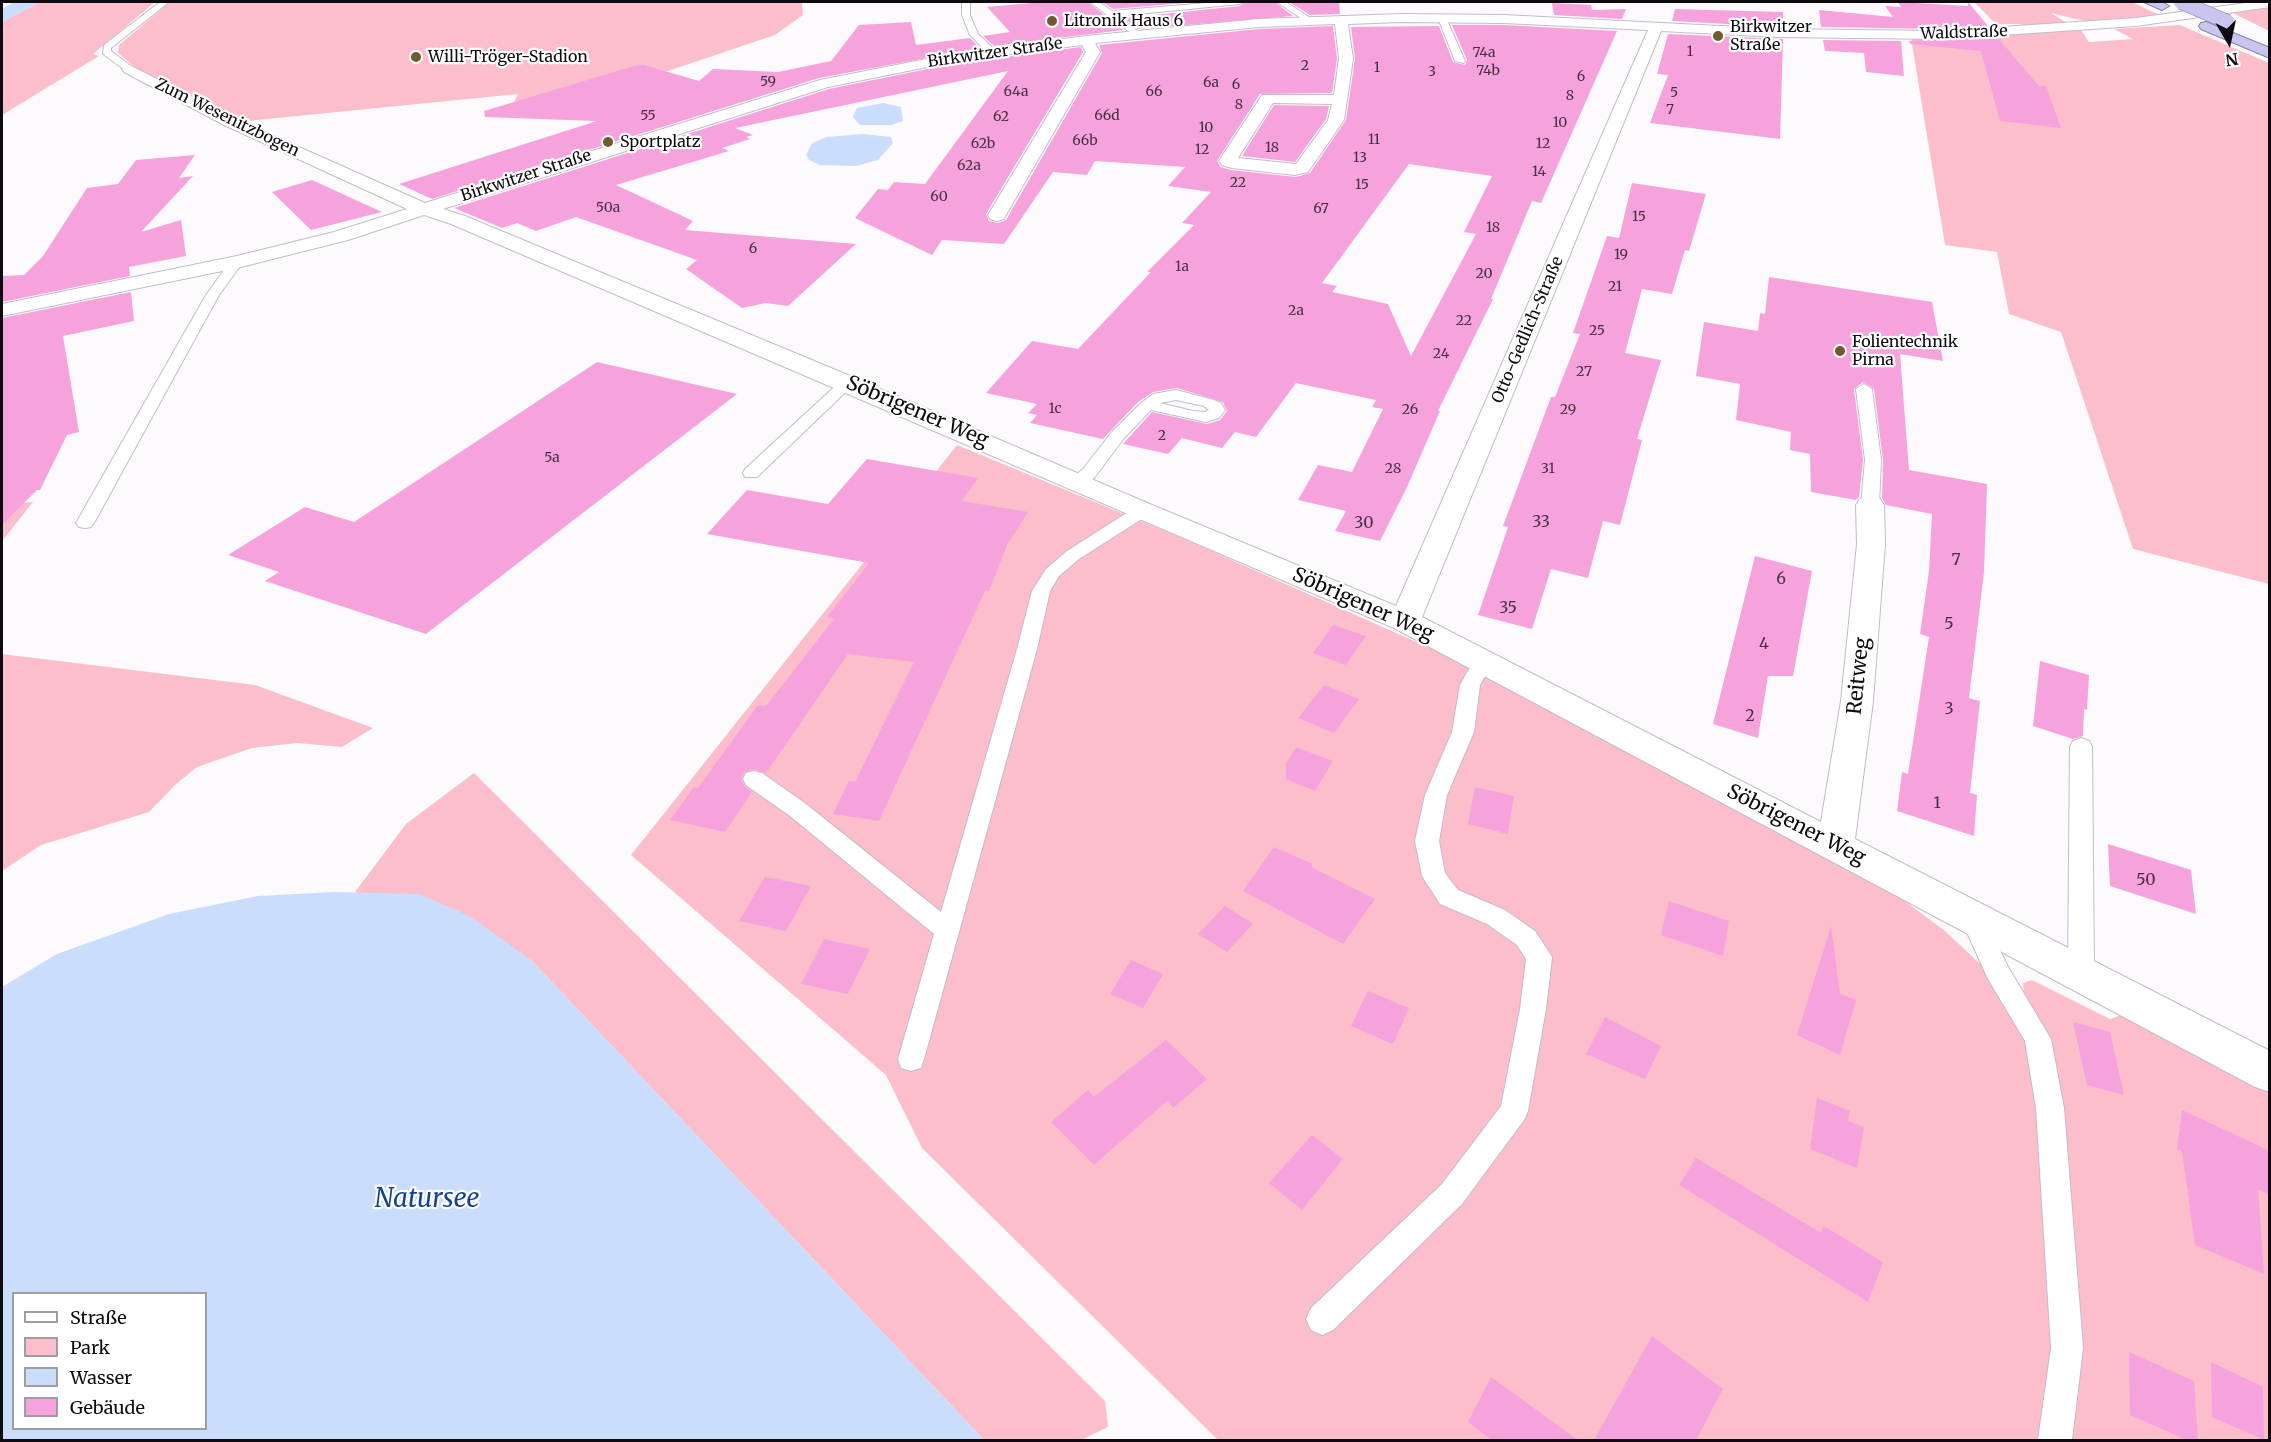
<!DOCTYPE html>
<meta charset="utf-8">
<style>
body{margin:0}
#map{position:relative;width:2271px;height:1442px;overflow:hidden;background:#fcfafd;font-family:Merriweather,serif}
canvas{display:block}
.frame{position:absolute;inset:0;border:3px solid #0e0a10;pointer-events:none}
.legend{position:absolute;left:12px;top:1292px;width:195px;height:138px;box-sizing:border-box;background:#fff;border:2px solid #9f9d9f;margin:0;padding:8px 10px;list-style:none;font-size:18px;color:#0e0a10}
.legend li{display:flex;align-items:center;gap:12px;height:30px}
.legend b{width:30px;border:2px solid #9f9d9f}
.north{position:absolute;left:2199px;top:12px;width:60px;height:60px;-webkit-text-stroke:4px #fff;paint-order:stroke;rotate:171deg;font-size:16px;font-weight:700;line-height:24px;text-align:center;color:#0e0a10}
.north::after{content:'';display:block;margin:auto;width:21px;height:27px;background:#0e0a10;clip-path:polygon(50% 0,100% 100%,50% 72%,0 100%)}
</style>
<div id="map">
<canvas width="2271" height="1442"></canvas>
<div class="frame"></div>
<ul class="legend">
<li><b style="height:8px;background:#fff"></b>Straße</li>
<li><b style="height:16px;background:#fcbecb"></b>Park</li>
<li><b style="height:16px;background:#cbddfd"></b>Wasser</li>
<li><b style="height:16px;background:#f6a3dd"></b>Gebäude</li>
</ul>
<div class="north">N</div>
</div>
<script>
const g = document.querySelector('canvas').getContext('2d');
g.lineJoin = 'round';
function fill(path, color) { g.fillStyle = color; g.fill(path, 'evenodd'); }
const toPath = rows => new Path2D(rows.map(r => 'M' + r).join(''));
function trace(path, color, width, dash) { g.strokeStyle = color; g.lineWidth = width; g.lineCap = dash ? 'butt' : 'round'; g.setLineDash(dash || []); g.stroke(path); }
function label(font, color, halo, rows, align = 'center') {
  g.font = font + ' Merriweather,serif'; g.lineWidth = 4.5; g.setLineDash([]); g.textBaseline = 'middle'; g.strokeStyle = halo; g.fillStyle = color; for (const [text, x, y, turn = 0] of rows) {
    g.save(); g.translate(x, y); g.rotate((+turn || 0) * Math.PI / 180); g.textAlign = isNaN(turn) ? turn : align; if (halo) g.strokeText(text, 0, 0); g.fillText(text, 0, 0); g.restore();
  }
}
fill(toPath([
 [40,2,155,2,93,54,99,56,2,115,2,22],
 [165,2,802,2,803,15,775,35,641,80,629,91,514,102,518,94,247,121,136,68,118,53,119,45,164,7,160,6],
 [1974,2,2132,2,2161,16,2093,23,2051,13,2065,22,2065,25,2028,27,2019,24,1996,24],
 [2269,6,2269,31,2231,12],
 [2180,25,2269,63,2269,584,2133,549,2061,332,2009,314,1997,252,1945,245,1911,38,2081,30,2089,42,2133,39,2114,29],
 [957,445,1182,538,1466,664,1898,896,1945,931,1992,975,2024,997,2023,983,2032,980,2110,1019,2124,1014,2269,1090,2269,1440,1218,1440,922,1148,886,1075,631,855],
 [33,502,2,541,2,505],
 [2,654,255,685,373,728,342,747,297,743,252,748,197,767,176,784,149,812,41,845,2,871],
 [474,773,1105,1401,1108,1427,1081,1440,984,1440,531,960,355,892,406,824]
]), '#fcbecb');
fill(toPath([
 [14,2,40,2,2,22,2,9],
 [883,103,901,107,903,121,891,125,860,125,853,117,857,108],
 [863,134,891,137,893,143,878,160,856,166,820,165,809,160,806,155,812,143,827,137],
 [334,892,420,894,471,917,531,960,984,1440,2,1440,2,987,57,954,169,914,258,896],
 [14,1294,206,1294,206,1428,14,1428]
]), '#cbddfd');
fill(toPath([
 [1043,2,1088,2,1123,30,994,46,983,36,1010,32,987,7],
 [1102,2,1197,2,1113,9],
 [1246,2,1275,2,1293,16,1138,29,1124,18,1240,6],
 [1289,2,1339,2,1340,14,1310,15],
 [1898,2,1968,6,1968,2,1988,26,1942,29,1821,27,1819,10,1893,17,1885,6,1901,7],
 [1552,3,1591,5,1592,10,1626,9,1622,19,1554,15],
 [1675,9,1783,12,1783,27,1672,21],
 [911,22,916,45,970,38,980,48,819,78,432,199,399,184,597,121,485,117,484,111,634,66,644,65,699,81,713,69,778,72,831,61,859,25],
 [1452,25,1504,25,1617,31,1541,203,1532,201,1491,299,1493,299,1438,411,1440,411,1407,487,1380,541,1335,531,1346,511,1298,500,1318,465,1352,472,1383,409,1372,407,1376,400,1296,383,1256,437,1235,432,1222,448,1182,438,1168,454,1123,444,1152,412,1207,424,1220,420,1227,411,1223,402,1177,388,1153,392,1138,402,1103,439,1030,423,1037,415,1028,413,1037,404,986,393,1032,341,1078,349,1151,272,1147,272,1194,225,1182,223,1211,192,1168,186,1185,167,1095,161,1087,175,1053,172,1004,244,942,240,932,255,855,218,878,189,888,190,894,182,925,184,1008,71,735,128,753,135,746,137,750,139,722,148,729,151,616,185,693,221,685,230,856,244,788,306,766,303,742,308,686,269,697,260,576,217,536,231,517,223,502,228,454,208,829,89,952,64,1081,47,1083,52,986,214,989,221,998,223,1006,220,1102,53,1099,45,1259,29,1333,26,1337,59,1332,93,1260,94,1217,161,1221,167,1231,170,1296,177,1310,173,1346,120,1355,59,1351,27,1439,26,1453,62,1465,65,1467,60],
 [1409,164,1492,176,1464,232,1476,234,1411,356,1388,304,1332,292,1337,286,1322,283],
 [1668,34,1783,39,1780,139,1650,123,1668,75,1657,74],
 [1998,38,2039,86,2046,86,2061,128,2000,121,1981,51,1911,44,1908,41],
 [1823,40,1901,41,1904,76,1866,72,1864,53,1825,51],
 [1274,105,1329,106,1326,119,1295,162,1242,156],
 [195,155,179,178,193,176,141,232,181,220,186,256,129,267,130,276,2,302,2,276,24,275,43,256,87,188,118,184,136,160],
 [312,180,382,212,311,230,272,192],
 [1632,183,1706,194,1689,251,1685,250,1672,294,1642,289,1625,353,1661,360,1637,439,1642,440,1620,525,1603,521,1588,578,1551,569,1532,629,1478,615,1508,527,1503,526,1551,397,1555,397,1580,334,1573,333,1607,236,1619,238],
 [1769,277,1932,302,1943,361,1900,354,1909,470,1987,484,1984,572,1969,698,1980,701,1970,793,1977,795,1974,836,1897,811,1902,772,1908,774,1929,637,1920,634,1929,571,1932,514,1886,505,1882,498,1883,460,1874,389,1863,382,1854,389,1863,460,1859,497,1856,500,1811,492,1810,454,1790,450,1791,432,1736,420,1740,384,1696,376,1704,322,1758,331,1760,313,1765,314],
 [131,292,134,321,63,336,79,432,67,435,40,490,37,490,2,525,2,318],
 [597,362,737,394,426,634,265,581,279,572,228,555,305,507,354,522],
 [867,459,978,478,962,501,1028,512,1007,545,989,591,985,591,879,821,833,814,849,781,855,782,914,662,848,654,766,773,755,769,744,772,741,780,745,787,752,792,725,832,670,820,694,787,698,788,758,705,766,706,834,619,827,617,869,563,707,534,747,490,828,504],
 [1755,556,1812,571,1793,676,1768,676,1758,738,1713,724],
 [1333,625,1366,636,1346,665,1313,653],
 [2040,661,2089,675,2087,710,2084,709,2083,736,2073,739,2033,726],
 [1324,685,1359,699,1334,733,1298,718],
 [1296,747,1333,761,1315,791,1286,779,1286,763],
 [1475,787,1514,796,1508,834,1468,824],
 [2108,844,2191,870,2196,914,2110,886],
 [1274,847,1313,864,1311,867,1375,899,1343,944,1243,891],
 [765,877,811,886,786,931,739,921],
 [1669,901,1729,921,1723,956,1661,935],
 [1225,906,1253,924,1227,952,1198,934],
 [1831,926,1840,994,1856,1000,1840,1055,1797,1035],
 [824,939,870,949,848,994,801,984],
 [1131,960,1163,974,1143,1008,1110,994],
 [1368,991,1409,1008,1393,1044,1351,1026],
 [1605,1017,1661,1046,1645,1079,1586,1054],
 [2073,1022,2110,1032,2124,1095,2087,1085],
 [1166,1040,1207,1079,1173,1108,1167,1101,1094,1165,1051,1122,1088,1090,1094,1097],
 [1817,1098,1850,1111,1848,1121,1864,1127,1857,1168,1810,1149],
 [2182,1110,2270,1151,2270,1195,2258,1189,2264,1274,2195,1245,2182,1152,2177,1150],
 [1312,1135,1343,1159,1302,1210,1269,1183],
 [1696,1158,1821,1233,1824,1226,1883,1262,1868,1302,1679,1185],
 [1652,1336,1723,1389,1696,1440,1594,1440],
 [2129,1352,2194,1381,2198,1440,2187,1440,2130,1415],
 [2211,1362,2263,1387,2264,1440,2212,1417],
 [1491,1377,1578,1440,1492,1440,1468,1422]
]), '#f6a3dd');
const lane = toPath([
 [160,2,169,2,111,48,111,51,132,67,132,71,126,71,103,54,104,45,160,2],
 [962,2,970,2,970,15,978,34,996,51,996,55,990,55,970,35,962,15,962,2],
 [1090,2,1099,2,1112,11,1218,2,1244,2,1240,4,1118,16,1139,32,1139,36,1136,37,1090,2],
 [1277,2,1286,2,1315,21,1308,23,1277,2],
 [1439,16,1446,18,1465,61,1463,63,1455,61,1438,18,1439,16],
 [237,258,243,262,219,295,94,523,91,527,85,528,79,527,76,523,206,295,232,259,237,258],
 [847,378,855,383,852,386,757,477,745,477,743,473,745,469,842,380,847,378],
 [1864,384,1872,389,1881,460,1879,505,1876,509,1870,510,1864,509,1861,505,1865,460,1856,389,1864,384],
 [1176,390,1214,400,1221,403,1225,410,1219,418,1206,422,1151,410,1124,438,1095,477,1084,486,1072,486,1070,482,1072,478,1083,469,1112,432,1140,404,1153,394,1176,390],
 [1176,400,1204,406,1209,410,1205,412,1193,411,1160,403,1176,400],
 [1142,506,1148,507,1151,511,1148,515,1079,559,1059,576,1050,591,1037,649,924,1059,921,1068,911,1071,901,1068,898,1059,934,934,790,816,746,785,743,779,746,773,754,771,762,773,806,804,941,912,1017,649,1032,591,1046,569,1067,551,1136,507,1142,506],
 [1483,655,1490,657,1493,662,1480,685,1474,732,1447,795,1439,841,1445,873,1458,890,1505,910,1535,931,1552,957,1546,1009,1528,1111,1524,1120,1462,1204,1333,1330,1322,1335,1311,1330,1306,1319,1311,1308,1442,1184,1501,1106,1520,1009,1526,959,1517,945,1487,924,1440,904,1422,876,1415,841,1425,795,1452,732,1460,685,1476,657,1483,655],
 [2081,738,2089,741,2092,746,2094,973,2090,981,2081,984,2072,981,2068,973,2070,746,2073,741,2081,738],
 [1972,907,1981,910,2007,965,2051,1039,2064,1108,2083,1348,2072,1440,2038,1440,2051,1348,2036,1108,2025,1041,1988,979,1960,917,1963,910,1972,907]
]);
const street = toPath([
 [2253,2,2270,2,2270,7,2136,26,1942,39,1779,37,1661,31,1422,617,1821,822,1841,701,1857,544,1856,505,1860,499,1870,497,1880,499,1884,505,1885,544,1873,701,1855,839,2270,1051,2270,1092,2255,1087,1394,628,451,224,424,215,348,240,237,268,2,316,2,304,237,256,334,232,407,209,224,125,124,72,122,69,124,66,129,65,236,119,425,203,820,80,952,54,1086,36,1259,19,1401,14,1504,15,1779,29,1942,31,2136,18,2253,2],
 [1401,22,1504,23,1648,30,1396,606,1152,505,855,378,465,216,443,209,828,87,952,62,1082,45,1086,52,988,215,990,219,997,221,1004,219,1006,215,1100,52,1095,43,1259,27,1335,24,1339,59,1334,95,1262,95,1219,161,1222,165,1232,168,1295,175,1308,172,1344,120,1353,59,1348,24,1401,22],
 [1273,103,1332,104,1328,120,1296,164,1238,158,1273,103]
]);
const highway = toPath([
 [2144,2,2162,2,2169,6,2162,10,2144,2],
 [2206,22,2270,48,2270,58,2201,29,2199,26,2201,23,2206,22]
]);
trace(lane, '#c5bbcb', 2);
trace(street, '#c5bbcb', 2);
trace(highway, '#8784a2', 2);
fill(lane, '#fff');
fill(street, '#fff');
fill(highway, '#c8c5f1');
const highwayBridge = toPath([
 [2181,2,2228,22]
]);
trace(highwayBridge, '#8784a2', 15, []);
trace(highwayBridge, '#c8c5f1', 14);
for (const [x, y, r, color] of [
 [1052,21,6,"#73592b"],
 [1718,36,6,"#73592b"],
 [416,57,6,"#73592b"],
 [608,142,6,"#73592b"],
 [1840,351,6,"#73592b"]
]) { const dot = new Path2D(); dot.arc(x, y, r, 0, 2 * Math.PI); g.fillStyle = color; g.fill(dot); trace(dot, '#fff', 2); }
label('14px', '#483043', null, [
 ["1",1690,52],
 ["74a",1484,53],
 ["2",1305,66],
 ["1",1377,68],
 ["74b",1488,71],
 ["3",1432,72],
 ["6",1581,77],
 ["59",768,82],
 ["6a",1211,83],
 ["6",1236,85],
 ["64a",1016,92],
 ["66",1154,92],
 ["5",1674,93],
 ["8",1570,96],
 ["8",1239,105],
 ["7",1670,110],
 ["55",648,116],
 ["66d",1107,116],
 ["62",1001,117],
 ["10",1560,123],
 ["10",1206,128],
 ["11",1374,140],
 ["66b",1085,141],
 ["62b",983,144],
 ["12",1543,144],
 ["18",1272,148],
 ["12",1202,150],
 ["13",1360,158],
 ["62a",969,166],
 ["14",1539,172],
 ["22",1238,183],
 ["15",1362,185],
 ["60",939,197],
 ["50a",608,208],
 ["67",1321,209],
 ["15",1639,217],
 ["18",1493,228],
 ["6",753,249],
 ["19",1621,255],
 ["1a",1182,267],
 ["20",1484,274],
 ["21",1615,287],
 ["2a",1296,311],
 ["22",1464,321],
 ["25",1597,331],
 ["24",1441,354],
 ["27",1584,372],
 ["1c",1055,409],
 ["26",1410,410],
 ["29",1568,410],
 ["2",1162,436],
 ["5a",552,458],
 ["28",1393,469],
 ["31",1548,469]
]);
label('16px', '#0e0a10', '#fff', [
 ["Litronik Haus 6",1064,21],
 ["Birkwitzer",1730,27],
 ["Straße",1730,45],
 ["Willi-Tröger-Stadion",428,57],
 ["Sportplatz",620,142],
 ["Folientechnik",1852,342],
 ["Pirna",1852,360]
], 'left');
label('16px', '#0e0a10', '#fff', [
 ["Waldstraße",1964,33,-2],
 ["Birkwitzer Straße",995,53,-8],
 ["Zum Wesenitzbogen",227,118,26],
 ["Birkwitzer Straße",526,176,-18],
 ["Otto-Gedlich-Straße",1528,330,-67]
]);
label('16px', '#483043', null, [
 ["33",1541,522],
 ["30",1364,523],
 ["7",1956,560],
 ["6",1781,579],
 ["35",1508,608],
 ["5",1949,624],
 ["4",1764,644],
 ["3",1949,709],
 ["2",1750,716],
 ["1",1937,803],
 ["50",2146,880]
]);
label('20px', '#0e0a10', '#fff', [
 ["Söbrigener Weg",917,412,23],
 ["Söbrigener Weg",1363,605,24],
 ["Reitweg",1859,676,-84],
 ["Söbrigener Weg",1796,825,27]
]);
label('italic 26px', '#164199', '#fff', [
 ["Natursee",427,1200]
]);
</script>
